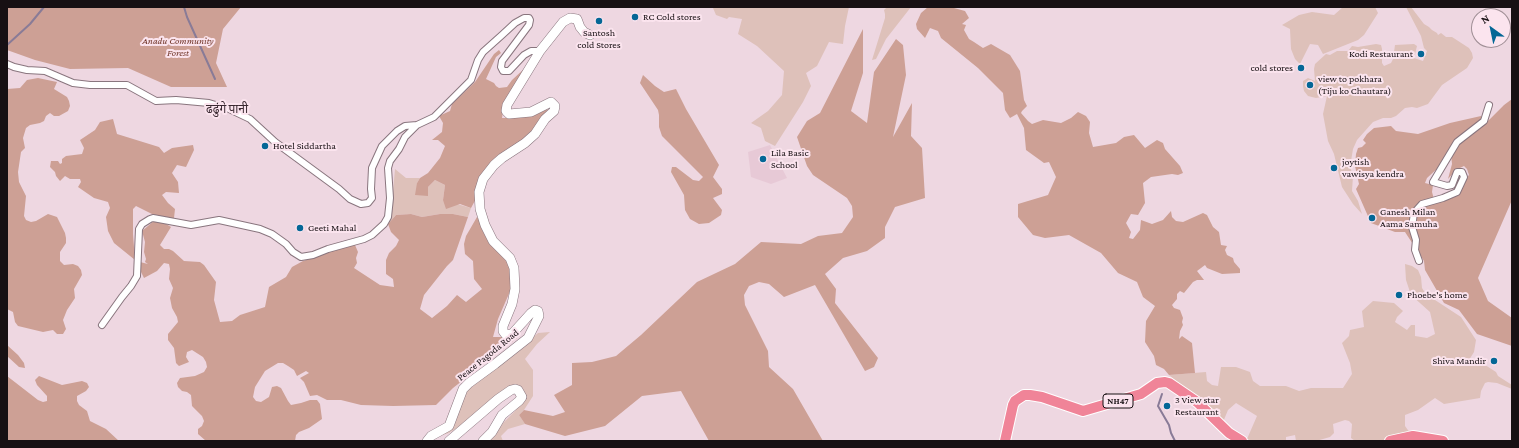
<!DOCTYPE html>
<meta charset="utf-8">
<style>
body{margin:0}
#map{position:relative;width:1519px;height:448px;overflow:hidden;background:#eed7e1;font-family:"Crimson Pro",serif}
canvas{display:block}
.frame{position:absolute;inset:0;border:8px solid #171013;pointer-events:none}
.north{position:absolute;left:1471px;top:8px;width:40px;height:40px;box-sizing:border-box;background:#fbe4ee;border:1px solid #a08f96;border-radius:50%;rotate:327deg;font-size:11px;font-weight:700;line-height:16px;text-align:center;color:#171013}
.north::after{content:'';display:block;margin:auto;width:14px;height:18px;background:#046796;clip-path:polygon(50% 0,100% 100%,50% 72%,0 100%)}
</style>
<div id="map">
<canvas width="1519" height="448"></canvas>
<div class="frame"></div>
<div class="north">N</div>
</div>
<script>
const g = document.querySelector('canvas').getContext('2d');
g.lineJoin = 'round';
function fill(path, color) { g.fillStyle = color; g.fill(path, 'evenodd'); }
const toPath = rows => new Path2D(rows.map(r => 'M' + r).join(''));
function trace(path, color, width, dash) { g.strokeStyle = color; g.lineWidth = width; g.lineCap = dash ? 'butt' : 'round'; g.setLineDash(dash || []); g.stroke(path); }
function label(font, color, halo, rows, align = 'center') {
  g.font = font + ' "Crimson Pro","Noto Sans Devanagari",serif'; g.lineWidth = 4; g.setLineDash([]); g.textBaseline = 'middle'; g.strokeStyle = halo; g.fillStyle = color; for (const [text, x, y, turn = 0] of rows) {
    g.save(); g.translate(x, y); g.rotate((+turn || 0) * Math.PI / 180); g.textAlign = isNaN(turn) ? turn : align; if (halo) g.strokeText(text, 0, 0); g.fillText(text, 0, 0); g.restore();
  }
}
fill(toPath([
 [770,145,787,178,771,184,751,177,748,152]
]), '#e7c9d6');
fill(toPath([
 [716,7,849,7,845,26,843,44,829,42,817,66,806,73,811,86,803,102,775,146,765,141,761,128,751,123,768,111,782,95,784,71,757,46,738,34,742,19,729,17,727,19,716,15,713,8],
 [887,7,911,7,886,39,876,59,872,60,885,18,885,14,884,10],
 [1343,7,1375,7,1378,13,1364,35,1358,40,1323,54,1318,45,1310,44,1300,64,1295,59,1291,49,1290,29,1282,25,1299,15,1312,12,1334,15],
 [1406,7,1411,7,1424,24,1429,27,1432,30,1437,33,1438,35,1441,33,1446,37,1452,37,1469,48,1472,53,1473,58,1467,68,1442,85,1428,104,1417,108,1412,107,1405,108,1396,116,1391,118,1383,118,1373,122,1357,140,1353,149,1350,167,1353,176,1352,191,1358,201,1362,214,1353,204,1342,187,1334,154,1328,141,1323,114,1327,96,1316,98,1308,96,1304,91,1303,86,1303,81,1308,78,1315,81,1314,69,1315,64,1326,54,1330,55,1337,51,1348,51,1352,46,1358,47,1376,44,1381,45,1382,49,1382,63,1384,66,1391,63,1393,59,1395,45,1414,44,1417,46,1414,58,1423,61,1427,51,1424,48,1421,36],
 [395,169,406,178,420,178,417,183,428,187,435,180,445,185,443,200,471,208,468,217,453,214,440,214,422,217,411,214,396,215,388,224,391,213],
 [1405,264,1412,266,1418,270,1421,277,1422,288,1427,296,1435,300,1461,317,1474,337,1476,340,1474,352,1469,360,1482,363,1496,372,1498,376,1512,385,1512,389,1497,383,1488,382,1485,383,1481,391,1480,398,1444,404,1435,398,1418,410,1405,415,1405,426,1410,433,1400,433,1383,441,1355,441,1351,438,1352,424,1349,421,1345,420,1333,424,1334,433,1330,437,1316,441,1296,441,1295,435,1286,437,1286,441,1253,441,1247,439,1257,416,1236,403,1228,410,1223,422,1169,375,1206,372,1207,381,1212,385,1218,386,1221,367,1236,367,1250,372,1253,381,1260,386,1286,386,1299,391,1311,388,1343,388,1352,374,1350,363,1342,343,1349,336,1350,330,1364,327,1362,311,1373,301,1394,303,1403,311,1397,317,1395,322,1407,330,1411,325,1415,325,1415,336,1427,338,1435,334,1430,312,1411,295,1406,280],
 [550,332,537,344,525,359,533,370,533,396,524,410,519,415,525,424,508,429,501,436,503,441,490,441,504,422,515,411,524,396,521,389,516,384,510,386,465,423,449,433,436,437,448,430,464,393,474,382,524,345,538,333]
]), '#dec1ba');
fill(toPath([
 [7,7,241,7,223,29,216,63,227,87,171,87,128,68,70,69,35,60,7,50],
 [928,7,962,7,954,8,965,11,969,18,962,24,966,25,964,30,969,39,974,42,983,48,991,44,1010,55,1020,71,1024,100,1027,106,1022,111,1021,113,1028,121,1032,124,1043,120,1061,123,1071,118,1078,112,1086,116,1090,122,1089,133,1093,147,1116,143,1124,137,1134,135,1145,148,1157,140,1163,143,1165,149,1180,166,1183,173,1178,175,1172,174,1151,177,1143,183,1145,203,1138,215,1131,214,1126,223,1131,232,1129,238,1133,239,1140,230,1141,220,1152,224,1163,220,1171,211,1172,217,1176,221,1183,222,1203,213,1207,215,1213,227,1219,232,1221,245,1227,246,1225,250,1227,255,1233,258,1234,262,1240,269,1240,273,1222,274,1207,268,1205,265,1197,271,1204,280,1197,280,1193,282,1184,293,1180,291,1177,294,1177,299,1172,305,1174,308,1180,310,1183,318,1182,322,1183,325,1180,331,1179,339,1182,336,1192,343,1195,373,1169,375,1164,369,1156,365,1154,356,1145,342,1146,321,1155,306,1143,297,1137,282,1118,273,1101,253,1069,235,1045,238,1033,235,1018,217,1018,204,1048,195,1056,177,1049,162,1044,163,1026,150,1024,128,1017,114,1010,118,1005,110,1003,93,978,68,941,38,938,31,930,28,925,38,917,29,916,24,921,13],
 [863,29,863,73,851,111,867,123,874,72,896,39,903,45,906,75,893,137,912,103,911,136,922,148,925,198,895,207,885,227,885,238,867,251,843,258,825,274,836,289,835,303,878,358,874,367,865,371,815,285,784,297,769,284,759,282,749,286,744,295,745,305,768,351,769,367,793,389,823,441,709,441,681,391,642,396,605,426,565,436,525,424,519,415,524,410,553,416,565,412,554,395,572,385,572,363,592,362,616,356,641,335,697,282,735,264,761,242,801,244,818,236,842,233,853,217,852,206,847,198,813,175,807,166,797,137,807,121,820,113],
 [499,50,501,53,496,57,486,79,494,83,496,86,499,88,507,87,512,80,525,68,503,111,502,118,510,118,548,107,547,112,530,136,506,152,478,195,471,208,460,204,446,209,443,200,445,185,435,180,428,187,428,196,415,195,417,183,420,178,428,173,440,158,445,146,438,140,432,140,442,132,443,123,439,116,450,111,452,104,475,82,494,54],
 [643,75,655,86,664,92,676,89,686,109,719,165,713,177,722,189,722,194,713,198,722,210,721,215,709,223,699,224,690,219,685,210,684,195,671,172,672,167,676,167,693,180,699,181,703,177,662,136,659,127,659,115,658,110,640,83],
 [38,78,57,82,54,89,67,97,69,101,70,106,68,111,59,116,54,116,50,113,46,116,44,121,40,123,30,125,26,128,23,138,25,148,21,152,18,172,19,182,26,196,24,216,26,220,31,222,36,221,48,214,57,217,65,233,66,238,66,243,60,252,60,261,64,265,73,264,78,266,81,270,82,275,74,289,75,298,67,310,63,320,66,329,63,334,57,334,53,330,43,332,18,326,15,322,13,312,7,309,7,89,20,88,27,80],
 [1512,99,1512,200,1478,278,1488,301,1512,318,1512,346,1477,334,1459,310,1444,303,1425,270,1424,261,1405,232,1395,232,1371,223,1356,189,1359,184,1355,166,1356,154,1358,148,1362,147,1366,143,1363,140,1367,134,1374,128,1391,126,1396,131,1418,134,1450,123,1481,116,1481,122,1472,130,1456,139,1439,167,1427,178,1425,183,1433,185,1432,192,1435,203,1456,196,1461,189,1464,180,1469,175,1467,169,1464,166,1456,170,1448,179,1452,164,1451,154,1458,143,1489,120,1504,105],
 [113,119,117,134,159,147,164,153,172,148,193,145,194,150,186,167,177,165,172,173,178,182,179,193,166,192,162,195,168,203,175,209,174,218,160,218,136,206,133,209,133,234,135,260,114,243,108,231,106,217,110,208,108,202,94,198,78,187,81,182,80,179,70,179,65,176,60,181,56,176,55,172,50,167,51,161,58,161,60,164,62,163,62,159,66,156,82,154,84,148,80,140,95,130,100,122],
 [411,214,422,217,440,214,453,214,468,217,453,260,447,266,424,295,420,309,432,318,447,306,457,295,466,302,482,289,474,279,473,261,465,254,464,244,466,236,477,217,499,253,512,267,511,289,498,319,493,337,518,337,453,388,436,405,393,406,361,405,341,400,327,400,317,395,310,396,304,382,300,378,309,373,306,371,297,376,294,370,288,366,283,363,278,363,265,371,255,387,253,397,256,401,261,402,269,397,272,387,277,386,281,388,288,401,291,405,301,403,310,400,317,400,320,404,322,419,309,428,299,432,296,435,295,441,206,441,198,434,198,429,202,426,204,421,202,416,192,406,191,395,187,392,182,391,178,387,177,383,180,378,195,376,204,372,207,367,206,362,203,357,192,350,187,352,186,357,189,362,179,366,176,363,174,348,168,340,168,334,178,322,177,317,172,308,170,298,173,288,169,279,170,269,169,264,164,263,157,271,144,278,140,270,140,262,148,264,145,262,146,259,144,252,145,242,142,231,155,220,163,222,171,227,160,245,164,249,169,249,173,251,184,261,200,262,204,265,216,282,214,300,220,322,232,321,240,315,265,307,269,287,286,277,292,267,303,261,349,245,355,245,358,252,356,258,357,263,354,268,380,285,394,287,393,279,386,274,386,260,389,253,396,246,399,240,391,232,388,224,396,215],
 [7,345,18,355,24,363,25,368,19,367,7,356],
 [7,376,38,400,43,402,47,401,47,396,37,385,35,380,39,376,62,385,82,381,87,383,89,387,86,391,77,396,77,401,79,405,87,411,90,421,106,429,119,441,7,441]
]), '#cda095');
trace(toPath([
 [184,7,187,17,215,79],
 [7,45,30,24,44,7],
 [1162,394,1158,406,1169,425,1171,433,1175,441]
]), '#897b97', 2);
const minor = toPath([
 [7,64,14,67,27,70,45,71,73,83,90,85,127,85,156,101,176,100,209,103,229,109,250,119,275,142,339,189,350,199,361,204,368,203,372,198,371,189,372,168,382,146,397,131,405,126,417,125,434,117,471,80,478,60,483,52,502,35,515,23,524,18,529,18,530,20,529,25,502,61,501,67,503,71,509,71,524,55,531,51,540,51],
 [1419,261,1415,250,1416,240,1412,227,1414,213,1422,204,1443,198,1457,192,1464,177,1462,172,1457,172,1452,185,1447,186,1433,182,1457,142,1484,121,1489,105],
 [102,325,122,297,131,286,137,276,139,229,142,224,150,219,153,218,191,225,219,220,260,229,272,234,286,244,293,252,301,257,313,255,328,249,364,239,372,235,384,224,388,217,390,198,388,168,390,161,399,149,405,137,417,125]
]);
const secondary = toPath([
 [427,441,431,436,449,426,463,389,469,383,495,364,528,338,539,316,538,311,535,310,531,313,512,334,506,335,503,331,503,326,512,304,515,289,514,268,510,258,493,241,485,225,480,209,479,192,483,179,494,165,502,158,525,143,535,134,545,119,554,111,555,106,551,102,531,112,509,114,506,111,507,105,540,51,563,22,570,18,577,19,580,27,584,32,590,35],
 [449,441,498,399,511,390,515,389,518,390,522,397,519,401,502,415,492,432,483,441]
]);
const trunk = toPath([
 [1005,441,1013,405,1015,401,1024,395,1030,395,1042,397,1083,411,1141,394,1157,383,1165,382,1169,383,1197,402,1229,433,1242,441],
 [1390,441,1413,436,1443,441]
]);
trace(minor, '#89757e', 8);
trace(secondary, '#89757e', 10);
trace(trunk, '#fff', 12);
trace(minor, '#fff', 6);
trace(secondary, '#fff', 9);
trace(trunk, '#f08498', 10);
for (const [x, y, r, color] of [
 [635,17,4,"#046796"],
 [599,21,4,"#046796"],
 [1421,54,4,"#046796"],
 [1301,68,4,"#046796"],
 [1310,85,4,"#046796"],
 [265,146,4,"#046796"],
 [763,159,4,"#046796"],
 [1334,168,4,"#046796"],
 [1372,218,4,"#046796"],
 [300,228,4,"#046796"],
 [1399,295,4,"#046796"],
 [1494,361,4,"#046796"],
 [1167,406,4,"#046796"]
]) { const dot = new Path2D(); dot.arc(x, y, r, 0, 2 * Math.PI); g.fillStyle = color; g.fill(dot); trace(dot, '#fbe4ee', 1.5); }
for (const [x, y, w] of [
 [1118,401,30]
]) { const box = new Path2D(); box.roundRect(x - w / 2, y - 7, w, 14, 3); g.fillStyle = '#fbe4ee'; g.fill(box); trace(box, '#171013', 1); }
label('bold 9px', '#171013', null, [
 ["NH47",1118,401]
]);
label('10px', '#171013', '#fbe4ee', [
 ["RC Cold stores",643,17],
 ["Santosh",599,33,"center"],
 ["cold Stores",599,45,"center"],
 ["Kodi Restaurant",1413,54,"right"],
 ["cold stores",1293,68,"right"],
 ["view to pokhara",1318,79],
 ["(Tiju ko Chautara)",1318,91],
 ["Hotel Siddartha",273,146],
 ["Lila Basic",771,153],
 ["School",771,165],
 ["joytish",1342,162],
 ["vawisya kendra",1342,174],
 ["Ganesh Milan",1380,212],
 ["Aama Samuha",1380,224],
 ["Geeti Mahal",308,228],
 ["Phoebe's home",1407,295],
 ["Shiva Mandir",1486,361,"right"],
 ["3 View star",1175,400],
 ["Restaurant",1175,412]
], 'left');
label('italic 10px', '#713629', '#fbe4ee', [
 ["Anadu Community",178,41],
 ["Forest",178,53]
]);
label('10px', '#171013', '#fbe4ee', [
 ["Peace Pagoda Road",488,355,-39]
]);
label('12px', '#3a2931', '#fbe4ee', [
 ["ढढुंगे पानी",227,109]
]);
</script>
